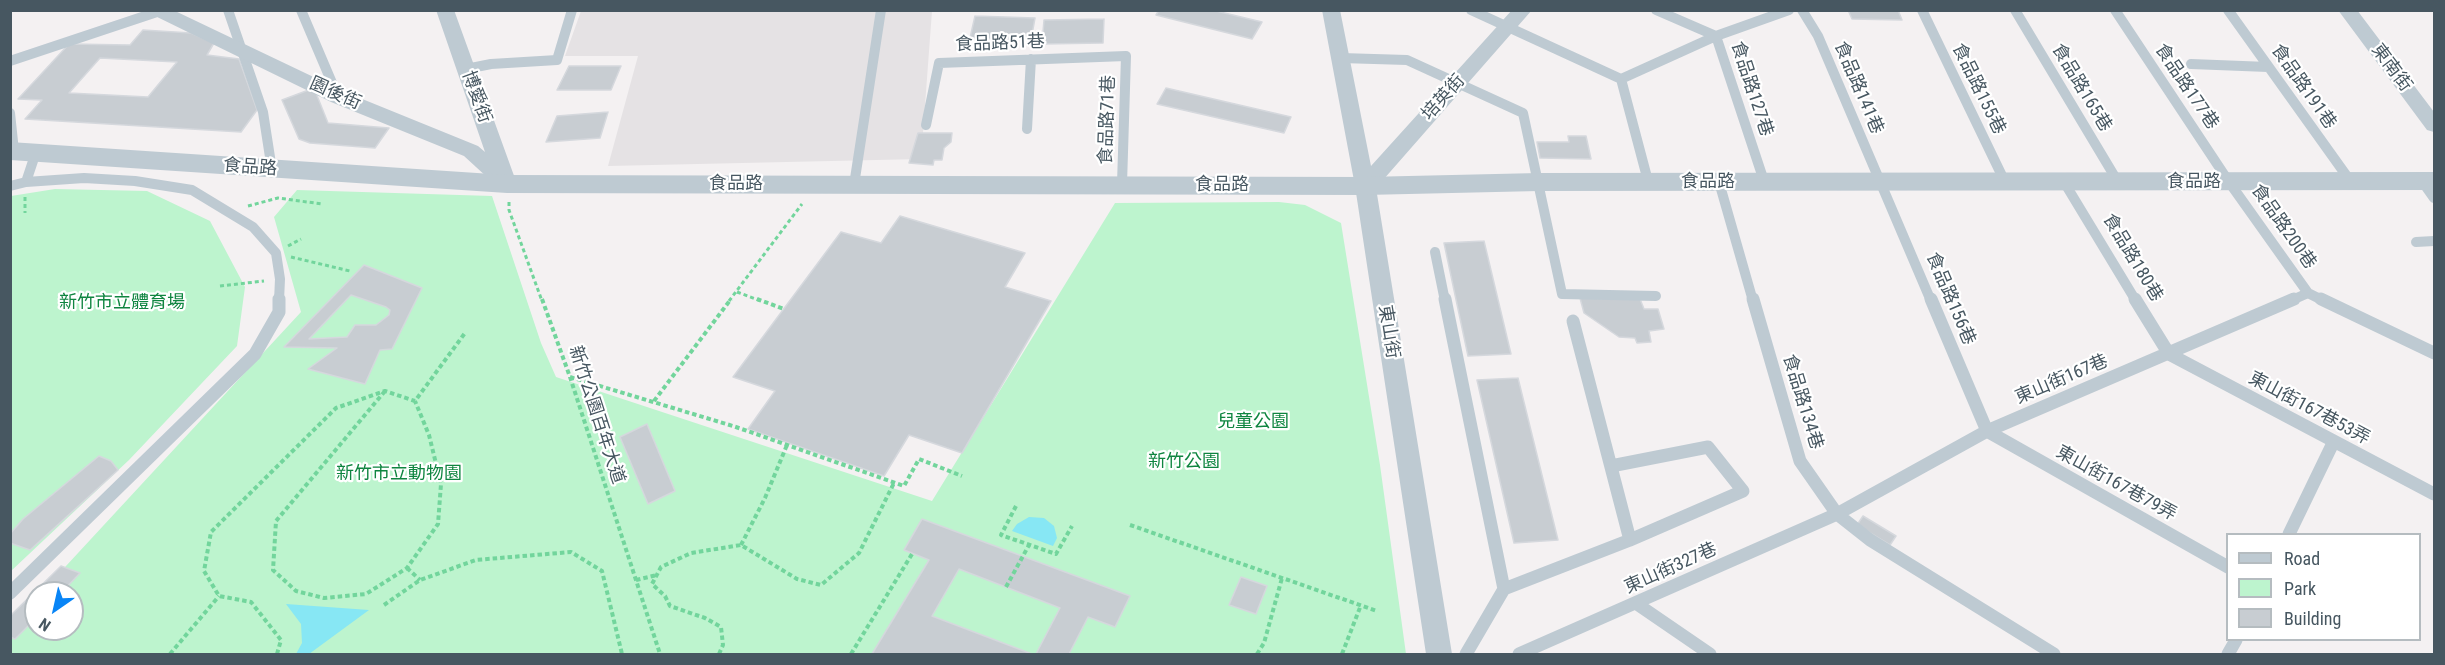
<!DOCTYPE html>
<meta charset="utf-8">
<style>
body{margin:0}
#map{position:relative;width:2445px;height:665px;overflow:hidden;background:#f4f1f2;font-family:"Roboto Condensed",sans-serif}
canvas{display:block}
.frame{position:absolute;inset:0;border:12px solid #475761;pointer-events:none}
.legend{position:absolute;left:2226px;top:533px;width:195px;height:108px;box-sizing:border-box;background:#fff;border:2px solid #b5bcc0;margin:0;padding:8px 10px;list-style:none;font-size:18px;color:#475761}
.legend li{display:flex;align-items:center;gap:12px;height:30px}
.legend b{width:30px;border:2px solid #b5bcc0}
.north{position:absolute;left:24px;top:581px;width:60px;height:60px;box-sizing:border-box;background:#fff;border:2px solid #b5bcc0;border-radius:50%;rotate:214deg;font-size:16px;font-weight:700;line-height:24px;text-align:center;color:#475761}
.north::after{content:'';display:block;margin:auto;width:21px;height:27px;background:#0985f6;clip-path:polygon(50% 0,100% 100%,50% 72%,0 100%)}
</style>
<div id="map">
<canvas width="2445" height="665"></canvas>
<div class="frame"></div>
<ul class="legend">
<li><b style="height:8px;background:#becad2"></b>Road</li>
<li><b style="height:16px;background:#bdf4ce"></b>Park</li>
<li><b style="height:16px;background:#c8cdd2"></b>Building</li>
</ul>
<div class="north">N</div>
</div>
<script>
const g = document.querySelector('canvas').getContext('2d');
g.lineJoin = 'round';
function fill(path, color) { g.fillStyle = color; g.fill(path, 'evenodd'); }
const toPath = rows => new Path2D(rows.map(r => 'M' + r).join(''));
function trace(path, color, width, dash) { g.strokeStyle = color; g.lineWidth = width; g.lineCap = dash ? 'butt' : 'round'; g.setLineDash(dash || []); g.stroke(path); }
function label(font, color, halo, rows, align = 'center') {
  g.font = font + ' "Roboto Condensed","Noto Sans TC",sans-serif'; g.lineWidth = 4.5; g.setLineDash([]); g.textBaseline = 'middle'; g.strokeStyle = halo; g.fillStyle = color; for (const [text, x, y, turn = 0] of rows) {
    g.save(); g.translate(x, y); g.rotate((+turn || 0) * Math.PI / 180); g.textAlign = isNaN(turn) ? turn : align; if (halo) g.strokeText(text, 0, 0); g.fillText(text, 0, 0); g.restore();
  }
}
fill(toPath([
 [581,11,932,11,921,159,608,166,638,56,565,56]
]), '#e5e2e4');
fill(toPath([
 [55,189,147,191,210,221,245,287,237,346,129,460,11,571,11,196],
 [297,190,492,196,541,343,556,377,932,501,1115,203,1279,202,1305,205,1341,223,1380,465,1406,654,11,654,10,626,36,599,36,629,72,629,72,593,41,593,301,312,274,217]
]), '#bdf4ce');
fill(toPath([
 [1029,517,1044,518,1054,526,1057,538,1053,546,1012,531,1017,524],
 [286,604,369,610,309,654,296,654,302,643,301,624]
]), '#87e7f4');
const building = toPath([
 [1159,10,1212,10,1262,22,1252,39,1156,15,1159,10],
 [1848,10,1898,10,1902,20,1852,19,1848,10],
 [975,16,1035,18,1031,40,970,38,975,16],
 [1104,19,1103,43,1042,44,1044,20,1104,19],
 [143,30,191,33,214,43,207,55,239,59,257,110,241,132,25,119,42,100,18,99,69,44,130,45,143,30],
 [100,58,177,62,148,97,69,93,100,58],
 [569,66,621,66,611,90,557,90,569,66],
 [314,88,328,123,389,128,375,148,310,143,299,139,282,100,314,88],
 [1166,88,1291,117,1284,133,1157,104,1166,88],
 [608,112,600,138,546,142,557,116,608,112],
 [918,133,952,133,951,142,944,148,942,160,934,160,933,165,909,163,918,133],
 [1568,136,1586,136,1591,159,1540,158,1537,142,1569,142,1568,136],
 [900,216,1025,253,1005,287,1051,301,962,453,909,435,884,476,748,429,775,391,733,377,841,232,881,243,900,216],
 [1484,241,1511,354,1468,356,1444,243,1484,241],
 [364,265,422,288,392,349,380,350,365,384,308,369,337,348,284,347,364,265],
 [351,295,386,307,390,310,389,315,376,325,355,325,347,337,309,339,351,295],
 [1580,298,1640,299,1644,309,1658,309,1664,329,1649,331,1651,342,1637,343,1635,338,1619,337,1584,313,1580,298],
 [1518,378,1558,540,1514,543,1477,380,1518,378],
 [647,424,675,491,648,504,620,437,647,424],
 [99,456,111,461,118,470,30,550,10,543,10,534,23,519,99,456],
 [1863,516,1896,536,1890,545,1857,525,1863,516],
 [922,519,1022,556,1130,596,1115,627,1088,617,1069,654,1036,654,1060,608,959,569,932,616,1032,654,872,654,929,560,904,550,922,519],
 [61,566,80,573,61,593,36,593,36,618,15,639,10,637,10,616,61,566],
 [1241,577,1267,586,1256,614,1229,605,1241,577]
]);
fill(building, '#c8cdd2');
trace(building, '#d5d8dd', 1.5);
trace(toPath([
 [25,197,25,213],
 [509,202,509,210,542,301],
 [248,206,278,198,322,204],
 [288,246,301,239],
 [291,257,350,271],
 [220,286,264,281],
 [737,292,761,301],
 [729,301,802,204]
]), '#72d59c', 3, [4, 3]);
trace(toPath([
 [542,299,570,377,660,654],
 [757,299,784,309],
 [570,377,733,426,904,486,919,459,962,476],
 [385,391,276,521,273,570,296,591,324,598,366,594,407,568,438,524,441,484,429,435,415,401],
 [654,401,731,299],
 [1016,506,1001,535,1056,554,1072,526],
 [1130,525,1377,611],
 [741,545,765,498,787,445],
 [407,568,420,580],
 [636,580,657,575],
 [1006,587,1029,545],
 [384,605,420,580,476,560,571,552,602,571,622,654],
 [170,654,219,596],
 [277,654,281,640,251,602,219,596,204,571,211,532,336,408,385,391,415,401,465,333],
 [719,654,723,645,721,627,705,618,670,606,665,596,652,584,661,567,691,553,741,545,797,579,821,585,859,553,894,483],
 [851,654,912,554],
 [1257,654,1264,643,1282,578],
 [1342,654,1361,605]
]), '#72d59c', 4, [4.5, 3]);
trace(toPath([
 [228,10,263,112,272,170],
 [301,10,338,97],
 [1471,10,1621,79,1648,181],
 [1656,10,1716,36,1764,181],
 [1802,10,1818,36,1931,301],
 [1922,10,2005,182],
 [2015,10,2118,182],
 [2115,10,2229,182,2308,293,2324,301],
 [2228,10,2351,182],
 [1341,58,1407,60,1523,113,1562,294,1656,296],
 [10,61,163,10],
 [2191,64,2268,67],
 [466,69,491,64,557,60,572,10],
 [1621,79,1716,36,1789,10],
 [10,113,14,151],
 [926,125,939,63,1126,56,1122,184],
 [1027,129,1031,59],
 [2422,181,2434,198],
 [26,182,36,152],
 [1719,182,1753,301],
 [2064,182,2136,301],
 [854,185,881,10],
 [10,186,26,182,84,178,135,181,192,190,253,227,276,253,280,279,279,301],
 [2416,242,2434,241],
 [1435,252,1445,301],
 [2290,301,2308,293]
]), '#becad2', 10);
trace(toPath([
 [1445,299,1504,589],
 [1753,299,1800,461,1837,514,1870,540,2054,654],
 [1931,299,1987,431,2228,567],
 [2135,299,2169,354,2434,494],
 [2321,299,2434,353],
 [1611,466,1708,447,1743,491,1630,540],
 [2289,534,2333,443],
 [10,593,255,354,279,312,279,299],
 [1637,604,1710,654],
 [1466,654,1504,589,1630,540,1573,321],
 [1519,654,1837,514,1987,431,2294,299],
 [2228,654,2236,640]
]), '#becad2', 13);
fill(toPath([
 [148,10,173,10,345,92,478,146,485,152,436,10,454,10,517,184,514,189,507,191,500,189,464,156,331,102,151,14,148,10],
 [1322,10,1340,10,1371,166,1512,10,1532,10,1376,188,1452,654,1426,654,1355,186,1322,10],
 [2338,10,2357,10,2434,112,2434,132,2427,130,2338,10]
]), '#becad2');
fill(toPath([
 [10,142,507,175,1365,177,1539,173,2434,172,2434,190,1539,191,1365,195,507,193,10,160,10,142]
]), '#becad2');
label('18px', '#475761', '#fff', [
 ["食品路51巷",1000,44,-2],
 ["東南街",2391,68,53],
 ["食品路177巷",2186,87,56],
 ["食品路191巷",2303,87,55],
 ["食品路141巷",1858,88,67],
 ["食品路165巷",2081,88,59],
 ["食品路127巷",1751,89,72],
 ["食品路155巷",1978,89,64],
 ["園後街",335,94,24],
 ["博愛街",476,97,70],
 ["培英街",1444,98,-48],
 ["食品路71巷",1108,120,-88],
 ["食品路",250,168,4],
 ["食品路",1708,182],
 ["食品路",2194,182],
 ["食品路",736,184],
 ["食品路",1222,185],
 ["食品路200巷",2283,227,55],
 ["食品路180巷",2132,258,59],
 ["食品路156巷",1950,299,67],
 ["東山街",1388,332,81],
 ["東山街167巷",2062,380,-23],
 ["食品路134巷",1802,402,73],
 ["東山街167巷53弄",2309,409,28],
 ["新竹公園百年大道",596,415,72],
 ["東山街167巷79弄",2116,484,29],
 ["東山街327巷",1671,569,-24]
]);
label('18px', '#0f8540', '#fff', [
 ["新竹市立體育場",122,303],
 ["兒童公園",1253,422],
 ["新竹公園",1184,462],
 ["新竹市立動物園",399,474]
]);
</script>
